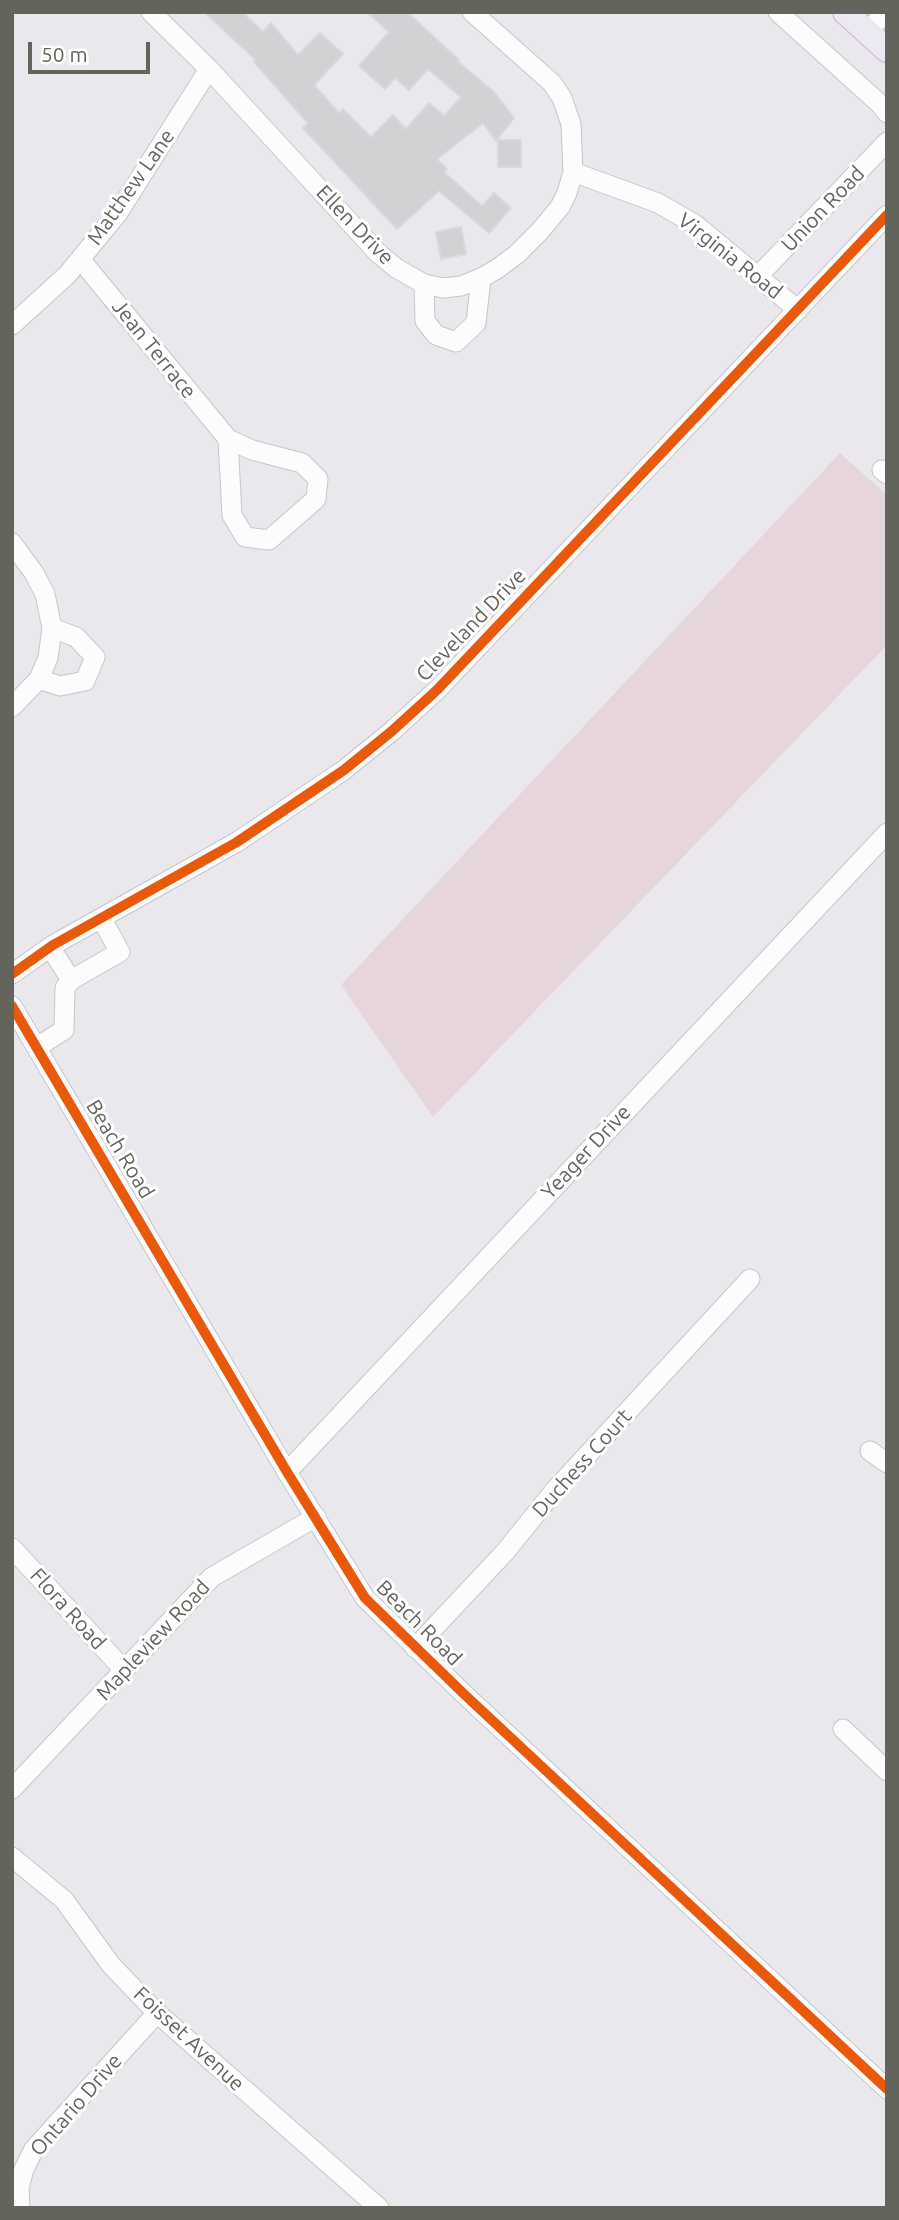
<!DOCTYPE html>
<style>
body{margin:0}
#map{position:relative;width:899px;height:2220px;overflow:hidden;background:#eae8ec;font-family:Ubuntu,sans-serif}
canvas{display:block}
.frame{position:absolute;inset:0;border:14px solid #63655d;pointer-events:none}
.scale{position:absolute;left:28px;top:42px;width:122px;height:32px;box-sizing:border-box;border:4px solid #63655d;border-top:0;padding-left:9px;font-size:21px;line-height:24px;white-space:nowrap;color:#63655d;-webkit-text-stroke:5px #fff;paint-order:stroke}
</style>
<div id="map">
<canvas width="899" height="2220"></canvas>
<div class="frame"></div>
<div class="scale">50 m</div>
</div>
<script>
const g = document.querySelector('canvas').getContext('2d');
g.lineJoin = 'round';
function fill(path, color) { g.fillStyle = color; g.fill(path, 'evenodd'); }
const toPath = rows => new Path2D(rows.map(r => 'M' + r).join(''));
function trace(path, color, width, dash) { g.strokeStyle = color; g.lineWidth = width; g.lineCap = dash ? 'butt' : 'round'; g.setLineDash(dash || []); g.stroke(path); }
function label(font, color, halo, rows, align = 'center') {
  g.font = font + ' Ubuntu,sans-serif'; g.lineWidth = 6; g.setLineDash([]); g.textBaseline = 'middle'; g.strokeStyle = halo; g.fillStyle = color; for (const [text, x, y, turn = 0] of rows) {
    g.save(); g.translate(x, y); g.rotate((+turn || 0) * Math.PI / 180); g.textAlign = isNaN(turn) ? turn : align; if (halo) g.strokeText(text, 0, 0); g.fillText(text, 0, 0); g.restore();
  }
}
fill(toPath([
 [840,453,887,495,887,645,433,1117,341,985]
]), '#e7d5dc');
const building = toPath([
 [204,12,242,12,263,32,271,23,298,55,320,33,343,54,314,85,339,113,343,109,371,137,393,115,406,129,429,103,444,116,461,97,428,69,409,90,395,78,385,89,359,66,389,32,367,12,407,12,459,60,457,61,494,92,514,118,496,141,483,123,437,159,447,169,444,172,482,206,494,193,511,208,489,233,439,191,397,229,303,128,308,123,254,62,256,60,204,12],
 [498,140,521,140,521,167,498,167,498,140],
 [461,227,466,254,441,259,436,232,461,227]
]);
fill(building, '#d2d1d4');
trace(building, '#d9d8dc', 2);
const minor = toPath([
 [151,12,209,69,378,253,396,268,424,284,443,288,461,286,481,278,497,269,517,254,540,231,560,207,567,193,573,172,571,124,562,98,552,83,472,12],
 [778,12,881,105,887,113],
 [868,33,884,12],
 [573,172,658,203,696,225,798,310],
 [80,259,228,439,232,515,245,537,269,540,316,499,318,479,302,463,252,450,228,439],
 [758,276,887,142],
 [424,284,425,321,436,335,456,342,476,323,481,278],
 [12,325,67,275,118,213,209,69],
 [882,470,887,474],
 [12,543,34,573,45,594,52,628,48,658,39,679,12,707],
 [39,679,60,686,85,681,95,657,76,637,52,628],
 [50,947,71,980],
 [12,974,53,945,237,842,344,770,392,731,437,690,887,215],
 [12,1006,287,1472,365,1598,465,1695,887,2089],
 [37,1047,64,1030,65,988,71,980,120,952,101,918],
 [870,1451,887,1463],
 [287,1472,887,833],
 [12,1548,124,1670],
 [415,1648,505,1552,555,1490,750,1279],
 [843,1729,887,1771],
 [12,1789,212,1577,316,1517],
 [12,1857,64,1900,111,1965,157,2013,379,2208],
 [20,2208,19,2188,24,2169,34,2149,157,2013]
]);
const major = toPath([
 [845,12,887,50]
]);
trace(minor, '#c7c6c7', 21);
trace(major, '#c2b8d2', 26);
trace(minor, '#fcfcfc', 19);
trace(major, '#ede9f2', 24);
trace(toPath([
 [12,974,53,945,237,842,344,770,392,731,437,690,887,215],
 [12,1006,287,1472,365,1598,465,1695,887,2089]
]), '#e8590c', 10);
label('21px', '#63655d', '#fff', [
 ["Matthew Lane",131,187,-55],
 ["Union Road",823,209,-46],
 ["Ellen Drive",355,225,46],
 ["Virginia Road",730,256,38],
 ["Jean Terrace",154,349,51],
 ["Cleveland Drive",471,625,-46],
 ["Beach Road",120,1149,59],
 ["Yeager Drive",586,1152,-47],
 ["Duchess Court",582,1463,-48],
 ["Flora Road",68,1609,48],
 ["Beach Road",419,1623,45],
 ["Mapleview Road",153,1640,-47],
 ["Foisset Avenue",189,2039,43],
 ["Ontario Drive",76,2105,-49]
]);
</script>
